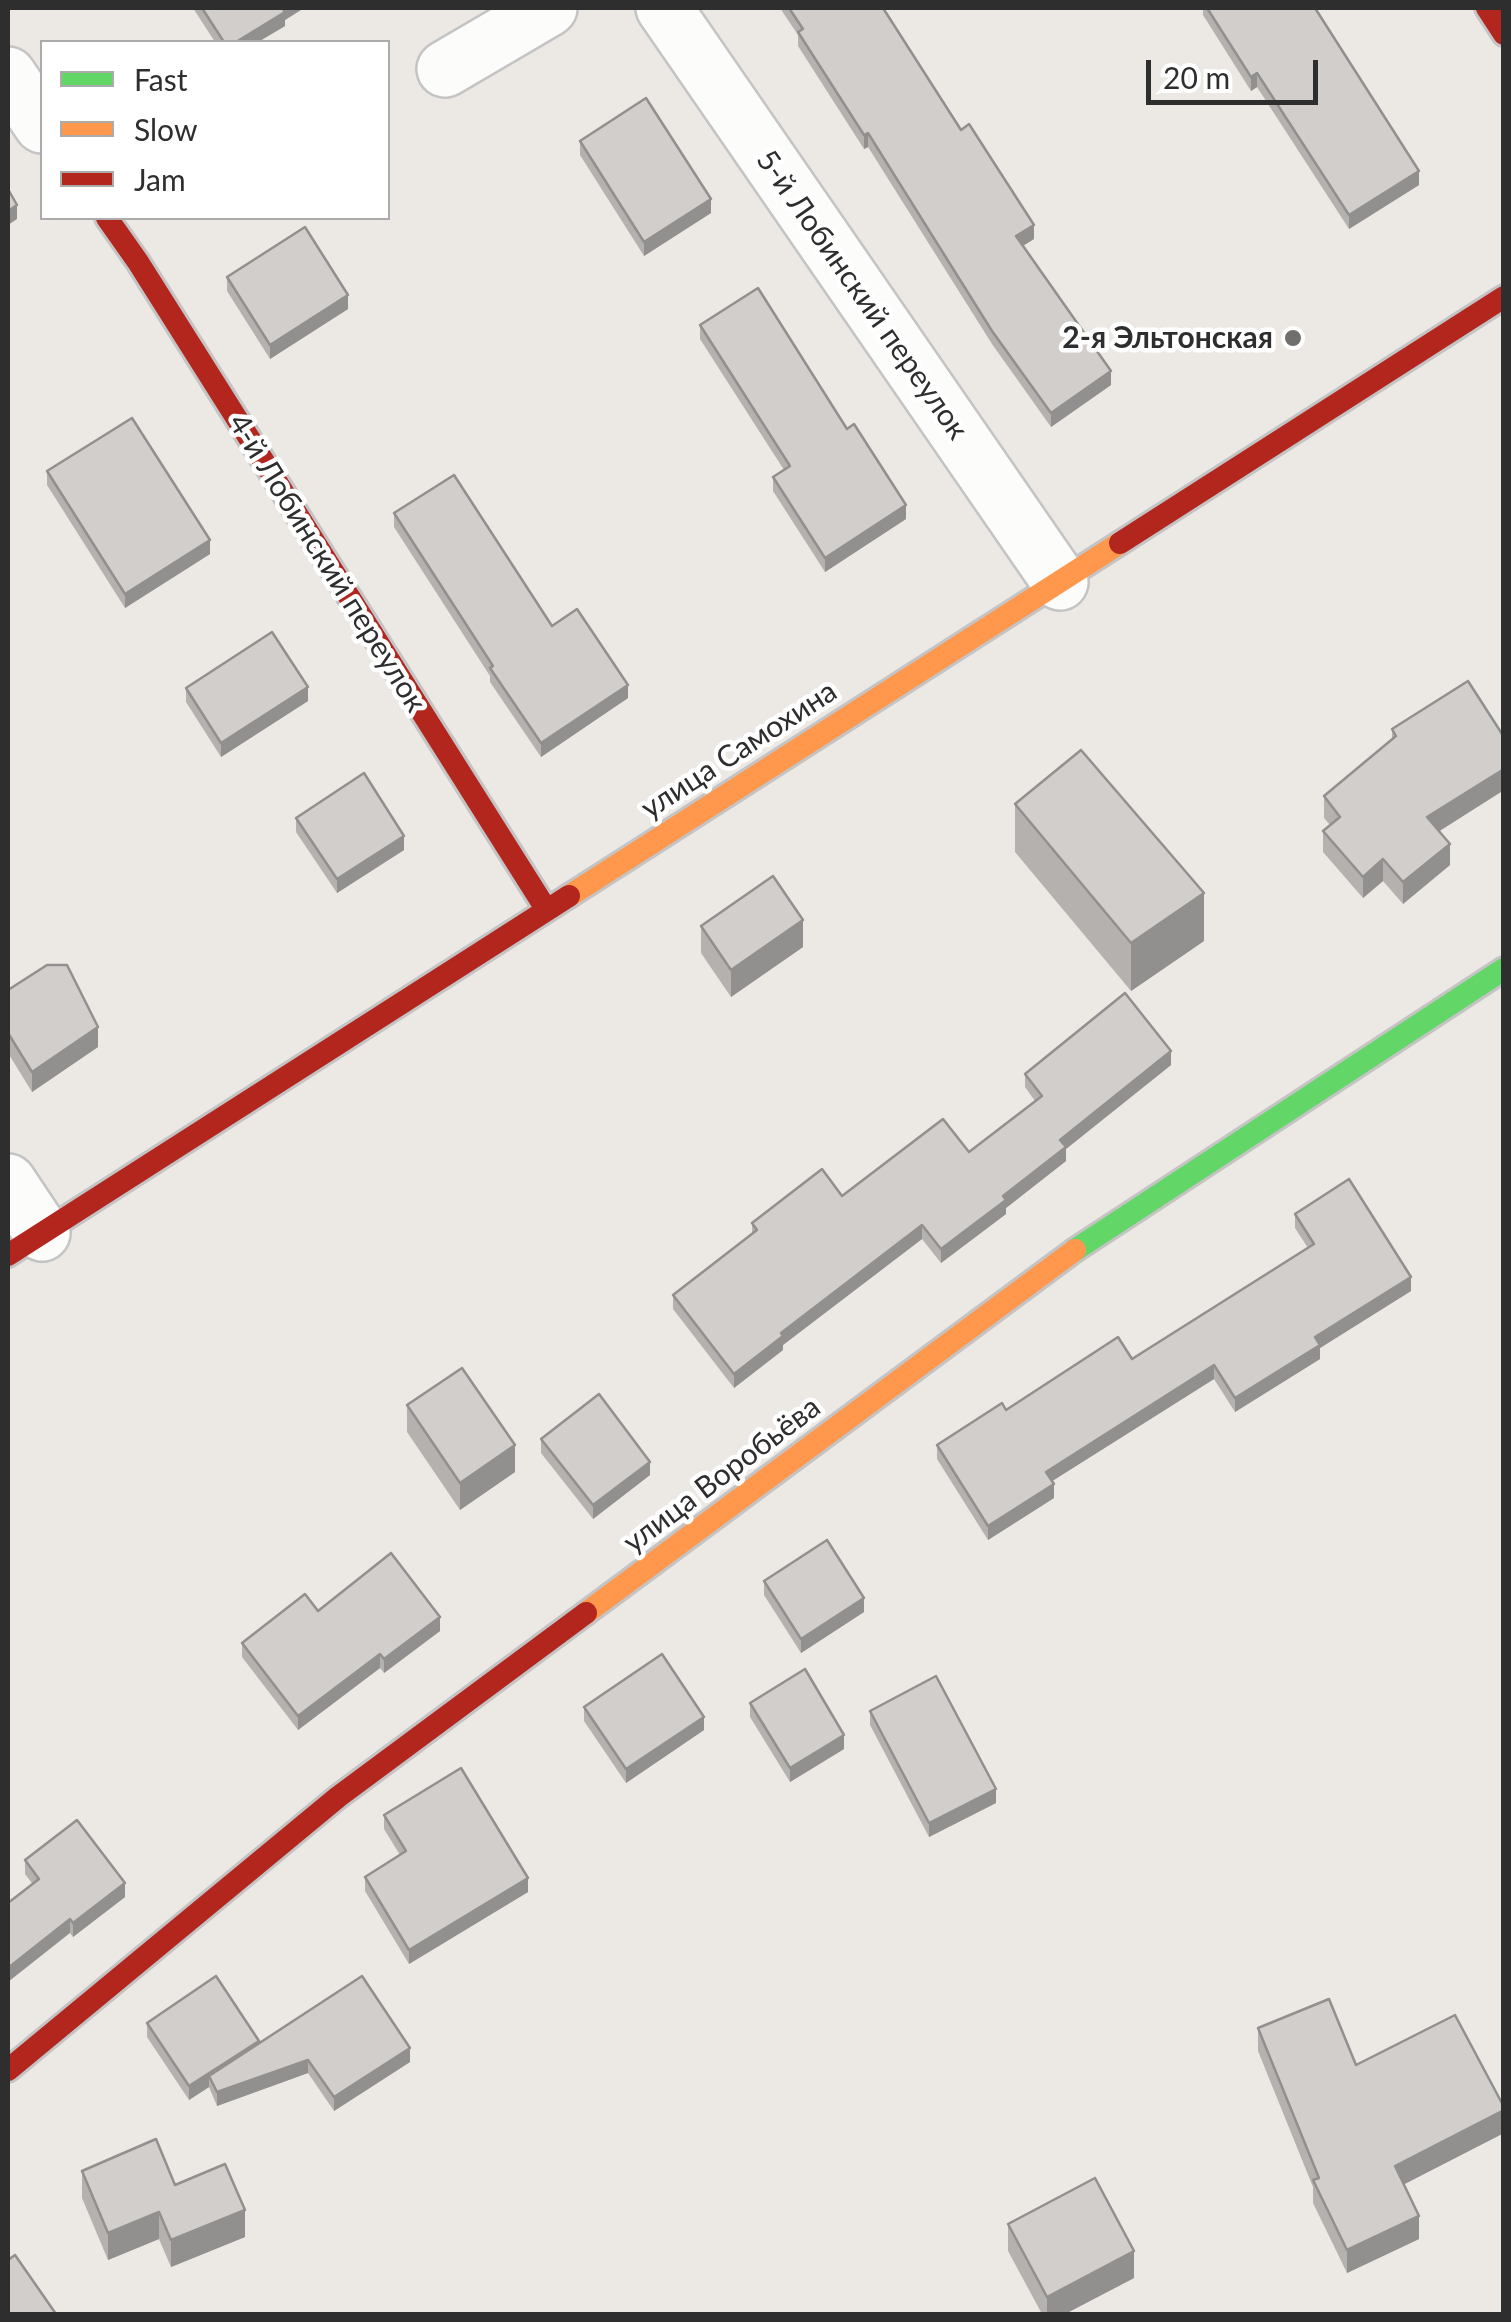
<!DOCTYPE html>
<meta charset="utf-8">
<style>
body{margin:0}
#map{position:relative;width:1511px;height:2322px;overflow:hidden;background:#ece8e4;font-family:Lato,sans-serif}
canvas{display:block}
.frame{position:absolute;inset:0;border:10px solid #2e2e2e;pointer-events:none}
.legend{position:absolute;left:40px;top:40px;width:350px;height:180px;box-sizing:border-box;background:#fff;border:2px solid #ababab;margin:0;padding:12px 18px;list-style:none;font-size:30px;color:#2e2e2e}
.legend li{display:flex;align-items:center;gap:20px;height:50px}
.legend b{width:50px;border:2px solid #ababab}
.scale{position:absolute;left:1146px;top:60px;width:172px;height:45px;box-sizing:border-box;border:5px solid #2e2e2e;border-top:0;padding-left:12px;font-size:30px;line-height:35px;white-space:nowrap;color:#2e2e2e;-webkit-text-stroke:8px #fff;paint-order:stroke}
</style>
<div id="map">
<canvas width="1511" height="2322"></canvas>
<div class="frame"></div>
<ul class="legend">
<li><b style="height:12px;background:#63d668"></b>Fast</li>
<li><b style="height:12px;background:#ff974d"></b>Slow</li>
<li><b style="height:12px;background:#b3261e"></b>Jam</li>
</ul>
<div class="scale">20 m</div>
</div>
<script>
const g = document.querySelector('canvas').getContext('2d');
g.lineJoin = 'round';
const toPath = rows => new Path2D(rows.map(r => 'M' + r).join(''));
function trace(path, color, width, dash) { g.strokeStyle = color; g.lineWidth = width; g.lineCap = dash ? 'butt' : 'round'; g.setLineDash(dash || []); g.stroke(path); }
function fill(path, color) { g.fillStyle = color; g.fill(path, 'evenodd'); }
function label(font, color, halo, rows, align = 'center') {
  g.font = font + ' Lato,sans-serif'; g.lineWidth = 9; g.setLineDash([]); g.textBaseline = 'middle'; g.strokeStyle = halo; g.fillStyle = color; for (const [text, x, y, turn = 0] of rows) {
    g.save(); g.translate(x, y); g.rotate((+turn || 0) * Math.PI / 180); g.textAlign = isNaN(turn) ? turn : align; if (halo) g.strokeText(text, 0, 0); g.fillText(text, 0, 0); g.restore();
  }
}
const street = toPath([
 [664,8,1060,582],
 [445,69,549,8],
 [8,75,42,125],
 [8,1182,42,1233]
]);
const fast = toPath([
 [1075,1250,1504,969]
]);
const slow = toPath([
 [569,896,1120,543],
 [586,1613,1075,1250]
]);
const jam = toPath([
 [1487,8,1504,34],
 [107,218,138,262,546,909],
 [1120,543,1504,297],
 [8,1255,569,896],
 [8,2070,338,1797,586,1613]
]);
trace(street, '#c5c4c5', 60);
trace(fast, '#c5c4c5', 28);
trace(slow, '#c5c4c5', 28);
trace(jam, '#c5c4c5', 28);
trace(street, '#fcfcfb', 55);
trace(fast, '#63d668', 22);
trace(slow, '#ff974d', 22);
trace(jam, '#b3261e', 22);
fill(toPath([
 [193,8,304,8,285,20,285,26,258,42,215,42],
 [780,8,883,8,961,130,1034,239,1023,246,1111,385,1051,427,992,344,868,147,864,149,798,46,798,35],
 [1203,8,1315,8,1419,185,1349,229,1257,87,1251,91,1203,15],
 [580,141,711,213,644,256,580,155],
 [227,277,348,309,270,359,227,291],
 [700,325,847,429,906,519,825,572,773,491,773,477,784,470,700,339],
 [47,471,210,554,125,608,47,485],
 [394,513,552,626,628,698,541,757,490,682,490,676,394,527],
 [186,688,308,701,221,757,186,702],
 [1392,729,1504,737,1504,790,1439,831,1450,865,1403,904,1383,881,1363,898,1323,852,1323,831,1330,825,1324,818,1324,796,1392,739],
 [1015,804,1204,941,1131,991,1015,852],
 [296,818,404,850,337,893,296,832],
 [701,926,803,947,731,997,701,953],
 [8,990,98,1047,32,1092,8,1053],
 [1171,1065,1066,1149,1066,1161,1006,1208,1006,1214,941,1263,922,1239,783,1345,783,1350,734,1388,673,1309,673,1295,752,1234,752,1223,842,1196,969,1152,1035,1101,1025,1087,1025,1074],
 [1295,1214,1411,1291,1320,1348,1320,1359,1235,1412,1214,1379,1052,1481,1054,1498,988,1540,937,1459,937,1445,1006,1410,1132,1359,1308,1248,1295,1228],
 [407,1405,515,1472,460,1510,407,1432],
 [541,1439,650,1475,593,1519,541,1453],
 [764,1581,864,1612,801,1653,764,1595],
 [318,1611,440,1631,384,1673,380,1668,298,1730,242,1657,242,1643],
 [750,1703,844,1749,790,1782,750,1717],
 [584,1707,704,1730,626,1783,584,1721],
 [870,1711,996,1803,929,1837,870,1725],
 [384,1815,528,1892,409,1964,365,1891,365,1877,400,1855,384,1829],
 [25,1860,125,1897,73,1937,25,1874],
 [147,2023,259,2043,410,2062,334,2111,308,2073,217,2106,209,2087,189,2100,147,2037],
 [1258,2028,1356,2065,1504,2107,1504,2133,1404,2184,1419,2239,1347,2273,1313,2203,1313,2187,1258,2051],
 [82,2171,175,2185,245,2237,171,2267,159,2239,108,2260,82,2198],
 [1008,2224,1134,2278,1065,2314,1042,2314,1008,2251]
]), '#b4b1af');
fill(toPath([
 [282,8,304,8,285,20,285,26,258,42,236,42],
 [1257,73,1257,87,1251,91,1251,77],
 [868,133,868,147,864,149,864,135],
 [1419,171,1419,185,1349,229,1349,215],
 [711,199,711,213,644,256,644,242],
 [17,205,17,219,8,225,8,211],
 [1034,225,1034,239,1016,250,1016,236],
 [348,295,348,309,270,359,270,345],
 [1111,371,1111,385,1051,427,1051,413],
 [906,505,906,519,825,572,825,558],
 [210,540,210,554,125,608,125,594],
 [628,685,628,698,541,757,541,743],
 [308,687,308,701,221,757,221,743],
 [1504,769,1504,790,1427,839,1427,817],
 [404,836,404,850,337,893,337,879],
 [1450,844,1450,865,1403,904,1403,882],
 [1383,859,1383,881,1363,898,1363,877],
 [1204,893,1204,941,1131,991,1131,943],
 [803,920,803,947,731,997,731,970],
 [98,1027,98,1047,32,1092,32,1072],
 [1171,1051,1171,1065,1066,1149,1066,1161,1006,1208,1006,1214,941,1263,941,1249,1003,1196,1060,1140],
 [922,1225,922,1239,783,1345,783,1350,734,1388,734,1374,781,1333],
 [1411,1277,1411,1291,1320,1348,1320,1359,1235,1412,1235,1398,1315,1337],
 [1214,1365,1214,1379,1046,1485,1046,1472],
 [515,1445,515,1472,460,1510,460,1483],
 [650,1462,650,1475,593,1519,593,1505],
 [1054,1484,1054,1498,988,1540,988,1526],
 [864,1598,864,1612,801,1653,801,1639],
 [440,1617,440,1631,384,1673,384,1659],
 [380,1654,380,1668,298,1730,298,1716],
 [704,1717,704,1730,626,1783,626,1769],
 [844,1735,844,1749,790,1782,790,1768],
 [996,1789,996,1803,929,1837,929,1823],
 [528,1878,528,1892,409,1964,409,1950],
 [125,1883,125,1897,73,1937,73,1923],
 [70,1919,70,1933,8,1982,8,1968],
 [259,2041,259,2054,209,2076,209,2087,189,2100,189,2086],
 [410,2048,410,2062,334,2111,334,2097],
 [308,2060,308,2073,217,2106,217,2092],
 [1504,2110,1504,2133,1395,2189,1395,2166],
 [245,2210,245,2237,171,2267,171,2240],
 [159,2212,159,2239,108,2260,108,2233],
 [1419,2216,1419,2239,1347,2273,1347,2250],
 [1134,2251,1134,2278,1065,2314,1047,2314,1047,2297]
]), '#92908e');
const building = toPath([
 [202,8,282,8,285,12,236,42,224,42,202,8],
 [789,8,883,8,961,130,969,124,1034,225,1016,236,1111,371,1051,413,992,331,868,133,864,135,798,32,803,29,789,8],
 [1207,8,1315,8,1419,171,1349,215,1257,73,1251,77,1207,8],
 [646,98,711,199,644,242,580,141,646,98],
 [8,189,17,205,8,211,8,189],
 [305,227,348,295,270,345,227,277,305,227],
 [758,288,847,429,854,424,906,505,825,558,773,477,790,466,700,325,758,288],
 [132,418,210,540,125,594,47,471,132,418],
 [454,475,552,626,577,609,628,685,541,743,490,668,493,666,394,513,454,475],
 [272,632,308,687,221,743,186,688,272,632],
 [1468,681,1504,737,1504,769,1427,817,1450,844,1403,882,1383,859,1363,877,1323,831,1340,817,1324,796,1396,736,1392,729,1468,681],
 [1081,750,1204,893,1131,943,1015,804,1081,750],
 [364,773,404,836,337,879,296,818,364,773],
 [773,876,803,920,731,970,701,926,773,876],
 [47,965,67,965,98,1027,32,1072,8,1033,8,990,47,965],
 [1125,993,1171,1051,1060,1140,1066,1147,1003,1196,1006,1200,941,1249,922,1225,781,1333,783,1336,734,1374,673,1295,757,1230,752,1223,822,1169,842,1196,943,1119,969,1152,1042,1096,1025,1074,1125,993],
 [1349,1179,1411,1277,1315,1337,1320,1345,1235,1398,1214,1365,1046,1472,1054,1484,988,1526,937,1445,1002,1403,1006,1410,1118,1337,1132,1359,1314,1244,1295,1214,1349,1179],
 [462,1368,515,1445,460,1483,407,1405,462,1368],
 [599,1394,650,1462,593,1505,541,1439,599,1394],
 [827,1540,864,1598,801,1639,764,1581,827,1540],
 [391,1553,440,1617,384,1659,380,1654,298,1716,242,1643,305,1594,318,1611,391,1553],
 [662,1654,704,1717,626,1769,584,1707,662,1654],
 [805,1669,844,1735,790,1768,750,1703,805,1669],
 [936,1676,996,1789,929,1823,870,1711,936,1676],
 [461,1768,528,1878,409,1950,365,1877,406,1851,384,1815,461,1768],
 [77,1820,125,1883,73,1923,70,1919,8,1968,8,1903,39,1879,25,1860,77,1820],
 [216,1976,259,2041,189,2086,147,2023,216,1976],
 [362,1976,410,2048,334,2097,308,2060,217,2092,209,2076,362,1976],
 [1329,1999,1356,2065,1455,2015,1504,2107,1504,2110,1395,2166,1419,2216,1347,2250,1313,2180,1319,2178,1258,2028,1329,1999],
 [156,2139,175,2185,225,2164,245,2210,171,2240,159,2212,108,2233,82,2171,156,2139],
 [1095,2178,1134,2251,1047,2297,1008,2224,1095,2178],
 [15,2255,56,2314,8,2314,8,2260,15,2255]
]);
fill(building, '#d1cecb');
trace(building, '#92908e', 2.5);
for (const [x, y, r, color] of [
 [1293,338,10,"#706f6e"]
]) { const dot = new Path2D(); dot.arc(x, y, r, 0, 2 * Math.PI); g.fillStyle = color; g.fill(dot); trace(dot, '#fff', 4); }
label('30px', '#2e2e2e', '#fff', [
 ["5-й Лобинский переулок",862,295,55],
 ["4-й Лобинский переулок",327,563,58],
 ["улица Самохина",739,750,-33],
 ["улица Воробьёва",722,1475,-37]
]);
label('bold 30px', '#2e2e2e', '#fff', [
 ["2-я Эльтонская",1273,338]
], 'right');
</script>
